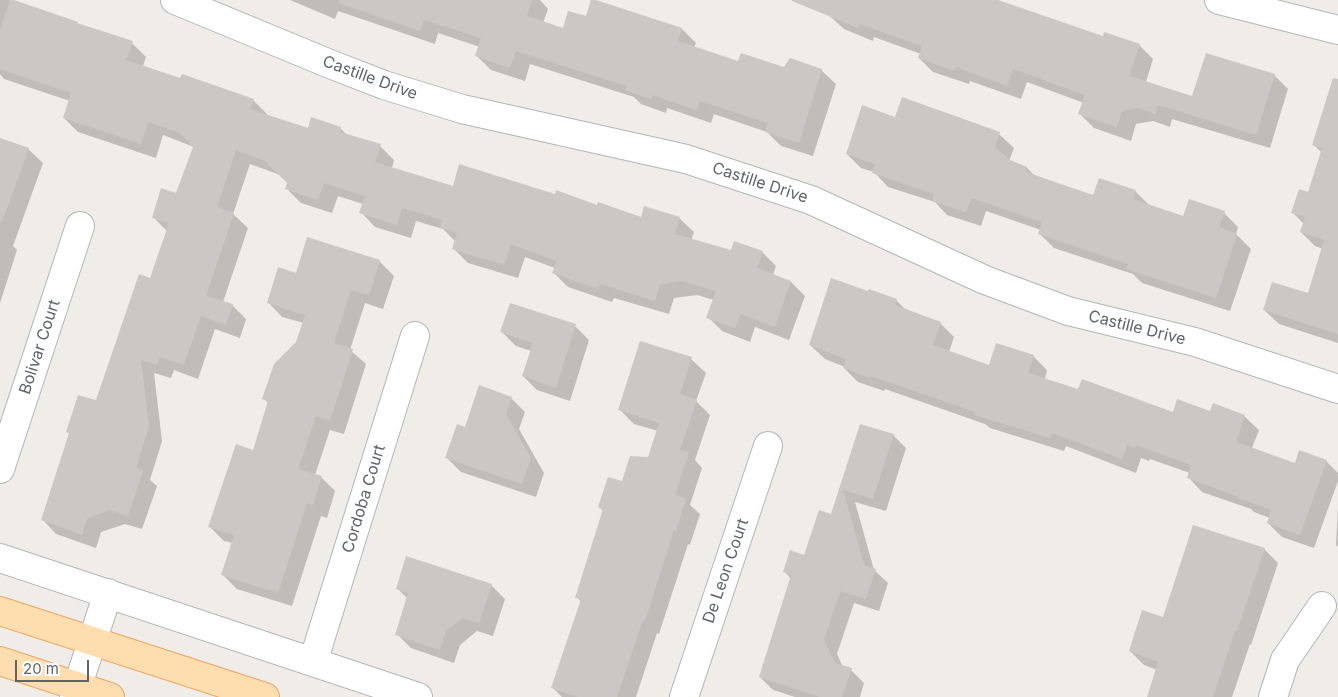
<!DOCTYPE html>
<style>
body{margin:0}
#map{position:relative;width:1338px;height:697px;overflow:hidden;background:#f0ece7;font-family:Inter,sans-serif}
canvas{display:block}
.scale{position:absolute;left:15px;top:660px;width:74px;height:22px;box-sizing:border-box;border:2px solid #5e6467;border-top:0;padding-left:6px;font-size:15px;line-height:18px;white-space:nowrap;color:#5e6467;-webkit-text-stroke:4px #fff;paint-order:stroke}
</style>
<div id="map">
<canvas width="1338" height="697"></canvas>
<div class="scale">20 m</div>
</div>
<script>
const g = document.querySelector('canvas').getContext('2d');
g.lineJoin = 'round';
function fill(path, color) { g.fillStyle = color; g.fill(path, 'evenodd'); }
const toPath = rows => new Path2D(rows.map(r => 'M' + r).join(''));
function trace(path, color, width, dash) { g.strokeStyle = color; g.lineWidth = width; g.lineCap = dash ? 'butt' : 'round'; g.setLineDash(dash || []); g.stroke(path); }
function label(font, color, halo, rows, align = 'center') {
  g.font = font + ' Inter,sans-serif'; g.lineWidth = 5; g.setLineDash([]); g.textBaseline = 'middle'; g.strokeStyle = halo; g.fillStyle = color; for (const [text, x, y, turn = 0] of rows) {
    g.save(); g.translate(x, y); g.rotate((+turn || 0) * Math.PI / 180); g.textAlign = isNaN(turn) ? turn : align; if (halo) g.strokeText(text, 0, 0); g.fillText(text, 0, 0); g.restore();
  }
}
fill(toPath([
 [0,0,11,0,77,23,80,25,132,43,146,57,143,66,181,79,253,100,267,114,267,115,309,129,340,128,348,136,380,146,394,160,392,168,454,187,556,195,642,219,679,218,694,232,691,240,732,252,762,252,776,266,773,275,791,282,805,296,789,340,755,327,750,342,722,331,708,317,714,300,697,295,674,298,669,314,614,298,612,302,568,287,554,273,555,268,525,257,518,278,468,263,454,249,456,242,443,229,416,221,411,238,375,227,361,212,363,204,338,196,332,213,301,203,287,189,288,183,280,175,250,164,233,214,248,228,223,302,232,305,246,319,240,338,215,329,198,379,174,370,171,378,154,373,162,441,150,480,157,486,142,529,125,524,101,532,96,548,56,534,42,519,97,402,151,279,167,231,153,217,176,195,194,147,163,135,156,158,78,132,64,118,70,101,4,79,0,74],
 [290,0,540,0,548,9,543,23,564,29,587,18,682,29,696,43,694,48,739,63,784,69,821,70,836,84,813,156,781,146,767,132,714,114,711,123,667,108,666,113,641,104,634,97,530,64,525,81,491,70,477,56,480,47,438,33,435,44,338,11,335,19],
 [812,0,994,0,1104,38,1139,45,1153,59,1146,82,1193,98,1274,75,1288,89,1270,148,1172,119,1170,127,1153,121,1136,124,1131,141,1094,128,1080,114,1084,103,1027,82,1021,99,970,81,969,84,933,72,919,58,921,54,874,37,873,41,844,29],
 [1338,104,1338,343,1279,324,1264,310,1308,295,1323,249,1315,246,1301,232,1304,224,1293,213,1309,193,1322,153,1314,145],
 [896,119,999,134,1014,148,1009,161,1027,168,1036,177,1094,196,1135,191,1149,205,1184,218,1224,213,1238,227,1236,234,1251,249,1230,311,1142,283,1133,274,1054,248,1040,234,1041,230,986,211,981,226,947,215,935,202,888,187,874,172,861,168,847,154],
 [0,139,28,149,43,163,13,246,17,250,0,303],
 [308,239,380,262,394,276,383,309,365,303,350,350,366,364,344,434,330,430,315,475,321,477,335,491,327,518,321,516,292,606,237,589,223,575,233,543,224,541,210,527,254,451,268,403,264,399,297,343,304,323,282,317,268,302,297,274],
 [896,300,907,311,940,323,954,337,949,352,990,367,1033,356,1047,370,1045,379,1079,390,1173,414,1210,413,1244,416,1259,430,1252,448,1295,465,1326,461,1338,473,1338,481,1314,548,1282,537,1268,523,1270,518,1254,512,1251,509,1202,492,1188,477,1190,473,1150,459,1149,461,1141,458,1136,473,1066,446,1064,451,990,428,985,424,885,389,884,391,858,382,844,368,845,367,825,359,810,345],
 [575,326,589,340,570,401,537,390,523,376,531,351,516,346,502,332],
 [691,359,706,373,696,401,710,415,695,460,702,468,690,505,700,514,690,545,688,544,659,634,657,633,636,697,562,697,552,687,581,602,577,597,603,511,599,507,649,459,658,431,634,424,620,410],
 [511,398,525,412,519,429,544,473,536,497,461,472,447,458,466,429],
 [861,425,893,435,906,448,886,511,855,502,874,570,888,583,879,611,854,603,837,654,843,667,851,670,864,683,860,697,795,697,773,690,760,677,791,579,785,572,805,556,832,516],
 [1338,507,1338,547,1336,545],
 [1264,549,1278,563,1251,645,1250,644,1232,697,1148,697,1157,670,1144,665,1130,651,1164,618],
 [491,585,505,599,493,636,477,631,460,645,454,663,411,648,397,634,408,599,398,589]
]), '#0003');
fill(toPath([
 [10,0,14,0,78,22,77,23,133,41,126,60,180,78,182,74,254,99,250,109,308,128,311,117,341,127,340,132,381,144,375,162,453,186,459,164,555,194,556,190,597,205,598,202,641,217,644,206,680,217,675,234,731,250,734,241,763,251,757,268,791,281,775,327,741,314,735,328,706,318,716,291,682,281,660,284,655,301,600,284,598,289,552,273,557,261,511,244,504,265,452,249,457,233,440,228,442,220,402,208,397,225,359,213,365,196,324,183,318,200,285,189,287,183,265,161,236,150,217,207,234,213,206,296,233,304,226,325,201,316,184,365,160,357,157,365,141,360,149,426,136,468,143,471,128,516,110,510,87,519,82,535,41,520,69,433,66,432,78,395,96,400,139,274,150,278,169,223,152,218,161,188,176,193,193,147,180,133,149,122,141,144,63,118,71,93,0,69,0,31],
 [340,0,532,0,527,16,563,28,568,11,586,16,591,0,596,0,682,28,678,41,738,61,741,53,784,67,790,58,822,69,799,143,765,132,768,123,700,101,696,110,653,95,651,99,625,90,627,86,516,51,510,68,475,56,481,38,424,20,420,31,339,3],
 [792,0,998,0,1103,36,1104,32,1140,44,1129,76,1192,96,1206,53,1275,74,1256,135,1158,105,1155,114,1138,108,1122,111,1117,127,1078,114,1085,95,1013,69,1007,86,956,67,955,71,918,58,922,46,860,24,858,28,792,1],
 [1333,78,1338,79,1338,334,1263,310,1272,282,1308,293,1324,240,1300,232,1305,217,1291,213,1299,189,1308,192,1322,148,1312,145],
 [902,97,1000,132,995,147,1010,160,1027,167,1026,172,1093,195,1099,178,1136,190,1133,199,1183,216,1189,199,1225,211,1219,227,1237,234,1216,298,1126,269,1128,264,1038,234,1042,222,972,198,966,212,932,201,934,194,872,173,875,164,846,154,862,105,895,117],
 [0,138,29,148,2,222,0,221],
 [307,237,380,260,369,295,351,290,334,343,353,349,330,421,316,416,298,469,322,476,313,505,307,503,278,593,221,575,234,535,208,527,236,444,253,450,268,401,262,399,274,364,296,342,305,315,267,303,278,267,296,273],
 [831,278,868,291,869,289,897,299,895,305,941,322,933,345,989,365,996,343,1034,355,1028,373,1078,389,1082,379,1173,412,1177,399,1210,411,1213,403,1245,415,1236,442,1295,463,1299,450,1327,460,1300,535,1267,523,1271,510,1238,498,1239,497,1187,478,1191,465,1136,445,1135,448,1127,445,1122,459,1052,433,1050,438,974,415,975,412,871,376,870,378,843,368,846,359,809,345],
 [510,303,576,324,556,388,522,376,533,343,500,332],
 [640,341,692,357,680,394,697,400,680,450,689,452,675,495,686,499,676,531,674,530,645,621,643,620,617,697,578,697,551,688,581,599,575,598,603,509,598,507,608,477,622,481,630,456,648,457,659,423,618,410],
 [479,385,512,397,506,414,531,458,522,484,445,458,457,424,465,427],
 [860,424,894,434,873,499,843,490,864,565,876,569,866,599,840,591,824,640,835,663,852,668,842,697,820,697,759,677,791,575,783,572,790,550,804,555,819,510,831,514],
 [1193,525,1265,548,1237,631,1235,631,1213,697,1147,697,1158,662,1129,651,1142,610,1163,617],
 [406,556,492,584,479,623,462,618,446,631,440,650,395,635,408,593,396,589]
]), '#ccc7c4');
const minor = toPath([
 [175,0,330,64,384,85,462,109,686,159,811,200,985,280,1068,311,1195,342,1338,389],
 [1219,0,1338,30],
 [0,469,80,226],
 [0,558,418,697],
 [313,662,415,336],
 [74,697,108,593],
 [684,697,768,446],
 [1273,697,1285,660,1322,606]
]);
const major = toPath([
 [0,611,265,697],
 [0,661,110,697]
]);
trace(minor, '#b2b6b9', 30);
trace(major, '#f0a460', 30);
trace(minor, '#fff', 28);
trace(major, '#feddae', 28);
label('16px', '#5e6467', '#fff', [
 ["Castille Drive",370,78,20],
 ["Castille Drive",760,183,18],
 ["Castille Drive",1137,328,14],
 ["Bolivar Court",40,347,-72],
 ["Cordoba Court",364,499,-73],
 ["De Leon Court",726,571,-71]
]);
</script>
